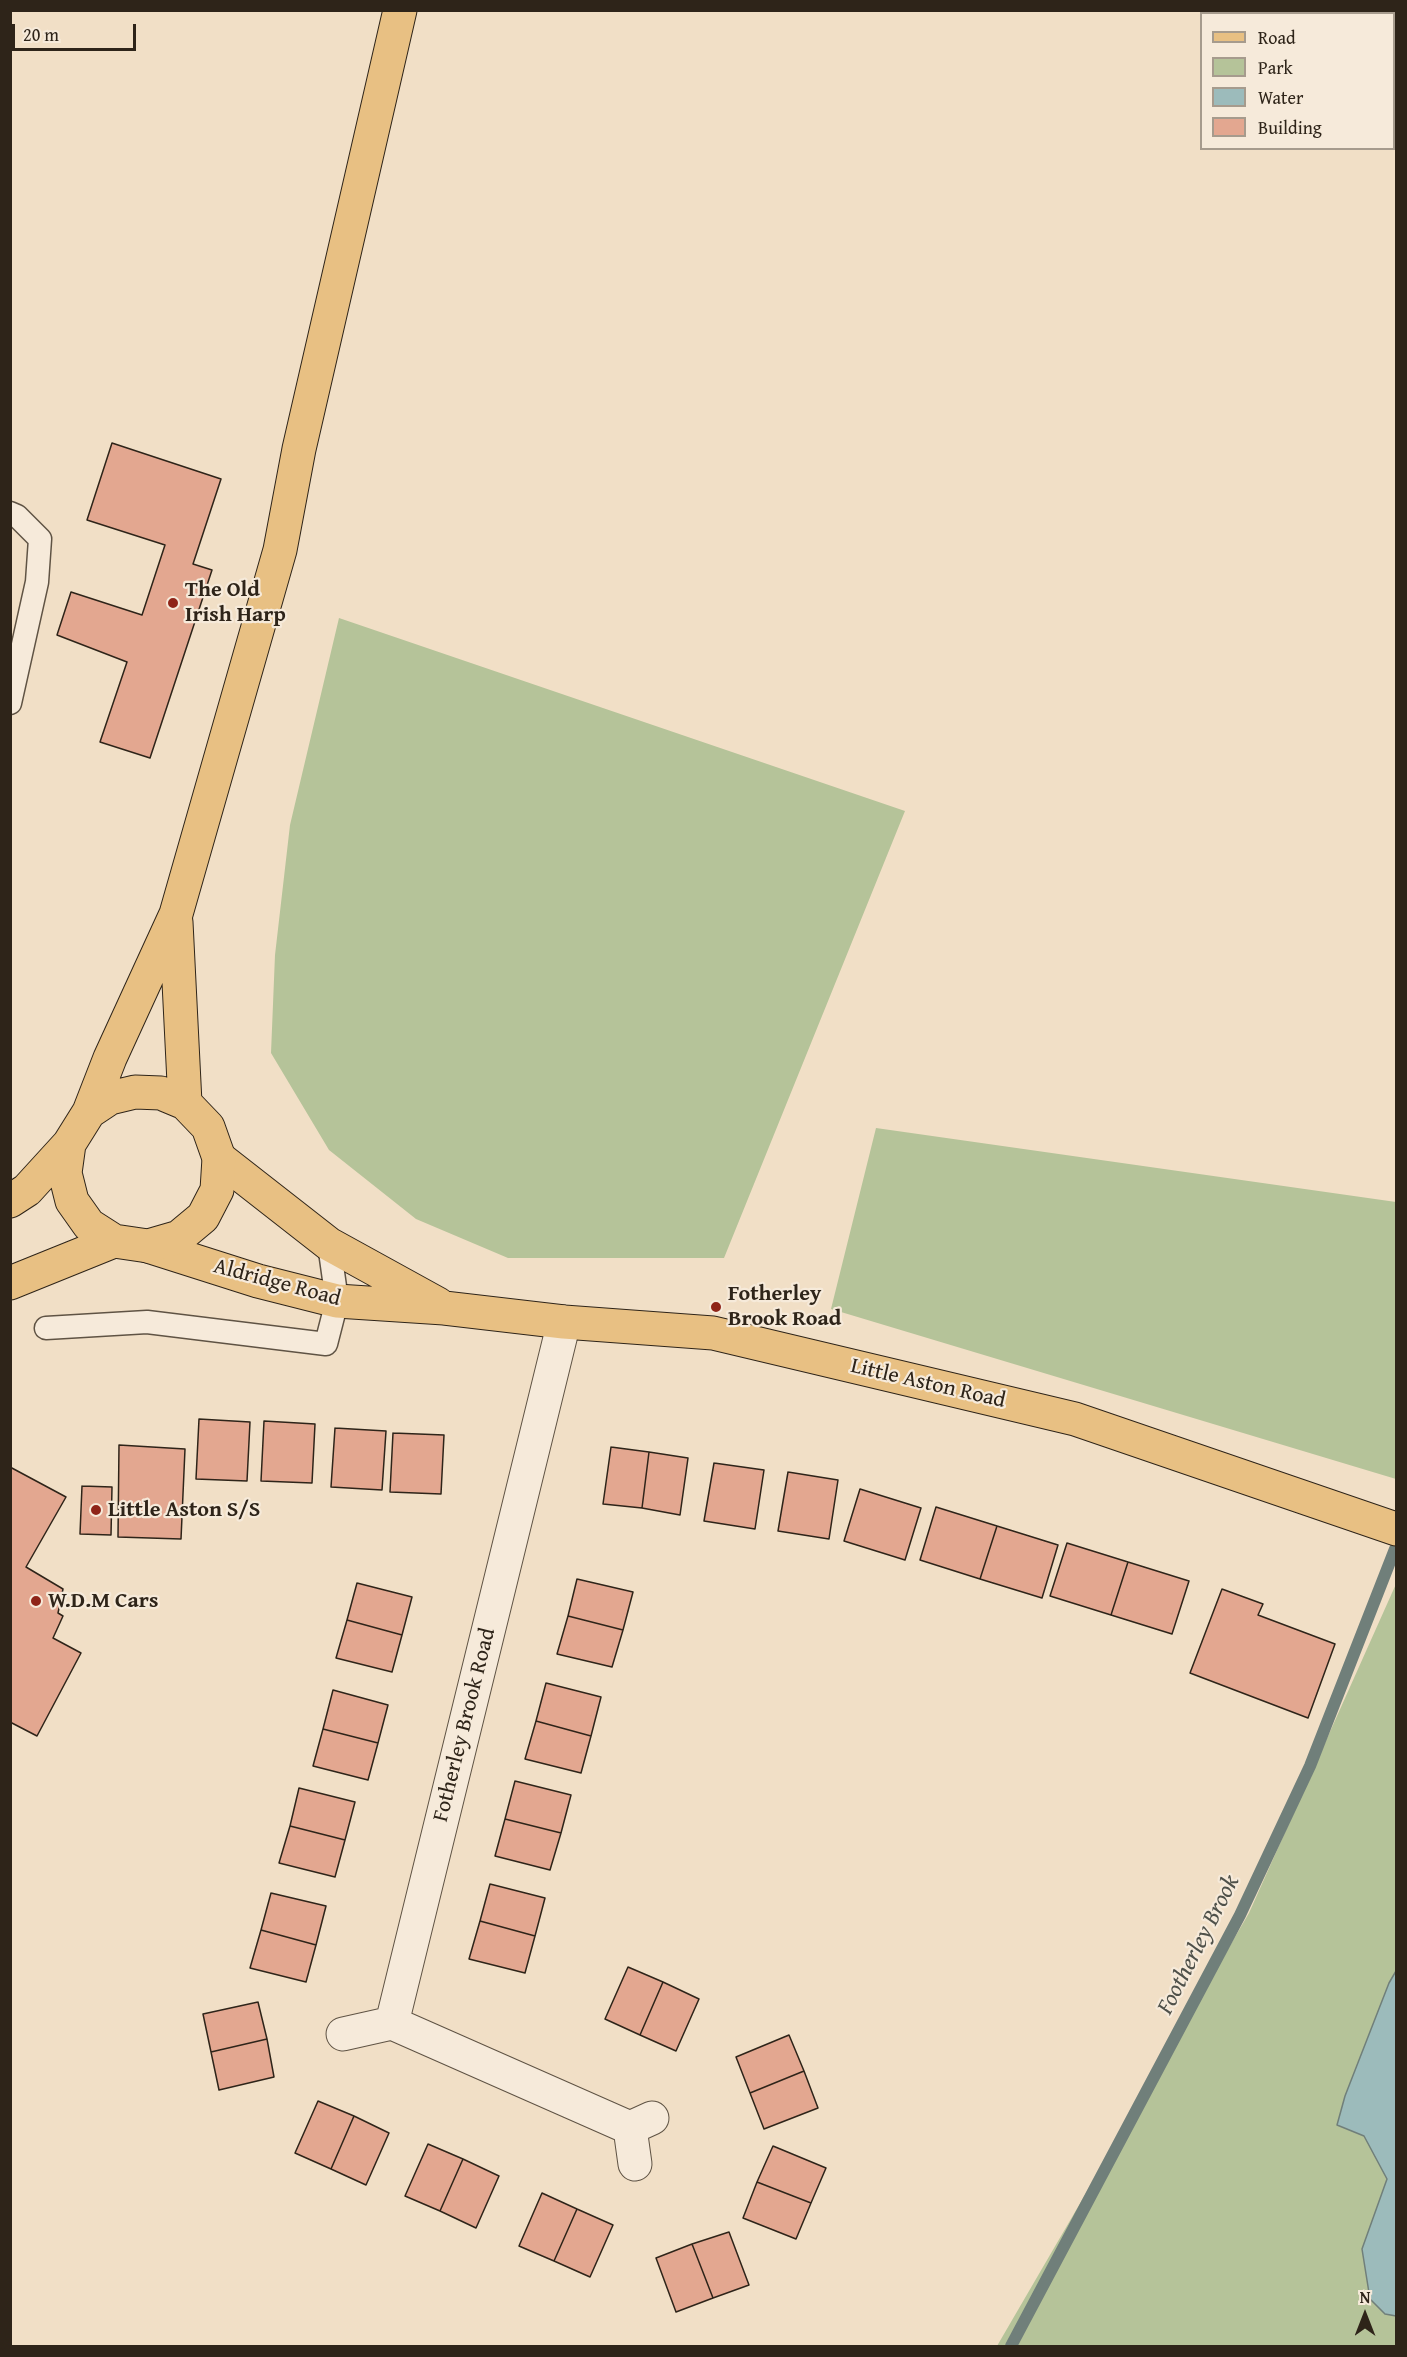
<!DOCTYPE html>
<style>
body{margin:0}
#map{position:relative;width:1407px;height:2357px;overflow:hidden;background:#f1dfc6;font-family:"Gentium Book Plus",serif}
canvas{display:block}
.frame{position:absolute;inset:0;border:12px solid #2e2419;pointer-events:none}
.legend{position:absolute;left:1200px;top:12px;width:195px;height:138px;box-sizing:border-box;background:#f6eada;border:2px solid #a69b8d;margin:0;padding:8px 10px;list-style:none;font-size:18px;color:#2e2419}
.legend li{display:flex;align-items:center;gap:12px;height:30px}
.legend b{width:30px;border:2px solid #a69b8d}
.north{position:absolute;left:1335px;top:2285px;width:60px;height:60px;-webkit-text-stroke:4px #f6eada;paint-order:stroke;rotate:0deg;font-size:16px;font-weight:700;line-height:24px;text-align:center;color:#2e2419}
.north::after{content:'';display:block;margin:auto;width:21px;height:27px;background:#2e2419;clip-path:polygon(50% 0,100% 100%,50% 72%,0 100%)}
.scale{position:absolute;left:12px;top:24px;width:124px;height:27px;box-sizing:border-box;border:3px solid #2e2419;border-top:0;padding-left:8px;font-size:18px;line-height:21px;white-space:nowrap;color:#2e2419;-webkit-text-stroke:4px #f6eada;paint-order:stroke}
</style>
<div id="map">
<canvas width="1407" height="2357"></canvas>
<div class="frame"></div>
<ul class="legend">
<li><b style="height:8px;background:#e8c083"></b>Road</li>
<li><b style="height:16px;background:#b5c399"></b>Park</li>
<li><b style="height:16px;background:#9cbbbb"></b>Water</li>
<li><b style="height:16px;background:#e3a790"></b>Building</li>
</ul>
<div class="north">N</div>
<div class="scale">20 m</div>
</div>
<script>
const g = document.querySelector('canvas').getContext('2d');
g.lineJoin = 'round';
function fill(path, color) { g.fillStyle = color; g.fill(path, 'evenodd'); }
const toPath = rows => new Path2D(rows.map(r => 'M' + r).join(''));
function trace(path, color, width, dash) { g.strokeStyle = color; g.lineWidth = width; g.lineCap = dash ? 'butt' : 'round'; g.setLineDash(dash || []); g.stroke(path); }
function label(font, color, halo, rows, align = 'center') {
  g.font = font + ' "Gentium Book Plus",serif'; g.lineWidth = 4.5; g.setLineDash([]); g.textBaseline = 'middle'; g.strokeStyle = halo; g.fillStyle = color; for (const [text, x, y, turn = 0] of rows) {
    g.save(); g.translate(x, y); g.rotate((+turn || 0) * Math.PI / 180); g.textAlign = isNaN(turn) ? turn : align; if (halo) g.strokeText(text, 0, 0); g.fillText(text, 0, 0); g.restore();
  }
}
fill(toPath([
 [339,618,905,811,724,1258,508,1258,416,1219,329,1150,271,1053,275,955,290,825],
 [876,1128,1396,1202,1396,1479,831,1309],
 [1396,1584,1396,2346,997,2346,1249,1913]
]), '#b5c399');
const water = toPath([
 [1396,1971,1396,2316,1385,2314,1370,2299,1362,2249,1387,2179,1364,2136,1337,2125,1345,2096,1389,1983,1396,1971]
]);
fill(water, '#9cbbbb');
trace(water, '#707f7a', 1.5);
trace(toPath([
 [1011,2346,1240,1915,1310,1766,1395,1549]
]), '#707f7a', 12);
const building = toPath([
 [112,443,221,479,193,564,212,570,150,758,100,742,127,662,57,635,71,592,142,615,165,545,87,520,112,443],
 [199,1419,250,1422,247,1481,196,1479,199,1419],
 [264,1421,315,1424,312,1483,261,1481,264,1421],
 [335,1428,386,1431,382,1490,331,1487,335,1428],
 [393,1433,444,1435,441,1494,390,1492,393,1433],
 [119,1445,185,1449,181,1539,118,1537,119,1445],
 [611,1447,649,1452,642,1508,603,1504,611,1447],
 [649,1452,688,1458,680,1515,642,1508,649,1452],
 [714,1463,764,1470,755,1529,704,1521,714,1463],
 [10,1467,66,1497,26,1567,63,1589,58,1613,63,1616,53,1638,81,1653,37,1736,10,1722,10,1467],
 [788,1472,838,1480,829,1539,778,1531,788,1472],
 [82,1486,112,1487,111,1535,80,1534,82,1486],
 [860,1489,921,1508,905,1560,844,1541,860,1489],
 [936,1507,997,1526,980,1579,920,1560,936,1507],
 [997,1526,1058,1545,1042,1598,980,1579,997,1526],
 [1067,1543,1128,1562,1111,1615,1050,1596,1067,1543],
 [1128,1562,1189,1581,1172,1634,1111,1615,1128,1562],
 [577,1579,633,1592,623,1630,568,1616,577,1579],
 [357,1583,412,1597,402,1635,347,1620,357,1583],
 [1222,1589,1263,1604,1258,1615,1335,1644,1308,1718,1190,1673,1222,1589],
 [568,1616,623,1630,612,1667,557,1654,568,1616],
 [347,1620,402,1635,392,1672,336,1658,347,1620],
 [546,1683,601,1697,591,1736,536,1721,546,1683],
 [333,1690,388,1705,378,1743,323,1729,333,1690],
 [536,1721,591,1736,581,1773,525,1759,536,1721],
 [323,1729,378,1743,368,1780,313,1766,323,1729],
 [515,1781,571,1795,561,1833,505,1819,515,1781],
 [299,1788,355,1802,345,1840,290,1826,299,1788],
 [505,1819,561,1833,550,1870,495,1856,505,1819],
 [290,1826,345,1840,335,1877,279,1863,290,1826],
 [490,1884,545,1898,535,1936,480,1921,490,1884],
 [271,1893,326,1906,316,1945,261,1930,271,1893],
 [480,1921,535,1936,525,1973,469,1959,480,1921],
 [261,1930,316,1945,306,1982,250,1968,261,1930],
 [628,1967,663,1982,640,2035,605,2019,628,1967],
 [663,1982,699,1999,676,2051,640,2035,663,1982],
 [258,2002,267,2039,211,2052,203,2014,258,2002],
 [789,2035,804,2071,750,2093,736,2057,789,2035],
 [267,2039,274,2077,219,2090,211,2052,267,2039],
 [804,2071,818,2108,764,2129,750,2093,804,2071],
 [318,2101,354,2116,331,2169,295,2153,318,2101],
 [354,2116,389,2133,366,2185,331,2169,354,2116],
 [428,2144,463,2159,440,2211,405,2196,428,2144],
 [773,2146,826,2168,811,2203,757,2182,773,2146],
 [463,2159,499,2176,476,2228,440,2211,463,2159],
 [757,2182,811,2203,796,2239,743,2218,757,2182],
 [542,2193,577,2209,554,2261,519,2246,542,2193],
 [577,2209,613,2225,590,2277,554,2261,577,2209],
 [729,2232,749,2285,713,2298,692,2244,729,2232],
 [692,2244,713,2298,676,2312,656,2258,692,2244]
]);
fill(building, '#e3a790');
trace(building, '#2e2419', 1.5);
const service = toPath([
 [10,513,17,516,40,539,37,582,10,703],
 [46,1328,147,1322,326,1344,337,1301,329,1244]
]);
const minor = toPath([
 [564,1322,392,2023,630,2128],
 [343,2034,392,2023],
 [635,2164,630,2128,652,2118]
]);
const primary = toPath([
 [219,1158,329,1244,438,1304],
 [148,1246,258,1281,337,1301,444,1308,564,1322,713,1333,1075,1419,1396,1529]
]);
const trunk = toPath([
 [176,922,185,1103],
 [89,1112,110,1058,176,914,280,550,299,449,400,10],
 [10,1201,27,1190,69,1144,89,1112,110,1098,135,1092,161,1093,185,1103,208,1127,219,1158,217,1190,203,1217,179,1237,148,1246,114,1241,89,1225,72,1201,65,1173,69,1144],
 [10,1283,114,1241]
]);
trace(service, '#5f5344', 25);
trace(minor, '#5f5344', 35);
trace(primary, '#2e2419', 35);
trace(trunk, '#2e2419', 35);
trace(service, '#f6eada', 22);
trace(minor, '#f6eada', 33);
trace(primary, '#e8c083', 33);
trace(trunk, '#e8c083', 33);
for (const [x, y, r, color] of [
 [173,603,6,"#8f2418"],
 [716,1307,6,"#8f2418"],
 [96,1510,6,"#8f2418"],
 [36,1601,6,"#8f2418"]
]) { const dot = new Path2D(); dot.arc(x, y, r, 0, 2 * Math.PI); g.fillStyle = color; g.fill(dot); trace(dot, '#f6eada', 2); }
label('bold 22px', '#2e2419', '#f6eada', [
 ["The Old",185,590],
 ["Irish Harp",185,615],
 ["Fotherley",728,1294],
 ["Brook Road",728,1319],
 ["Little Aston S/S",108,1510],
 ["W.D.M Cars",48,1601]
], 'left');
label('22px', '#2e2419', '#f6eada', [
 ["Aldridge Road",277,1283,15],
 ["Little Aston Road",928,1384,13],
 ["Fotherley Brook Road",465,1725,-76]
]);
label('italic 24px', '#4f514a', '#f6eada', [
 ["Footherley Brook",1199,1945,-63]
]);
</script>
